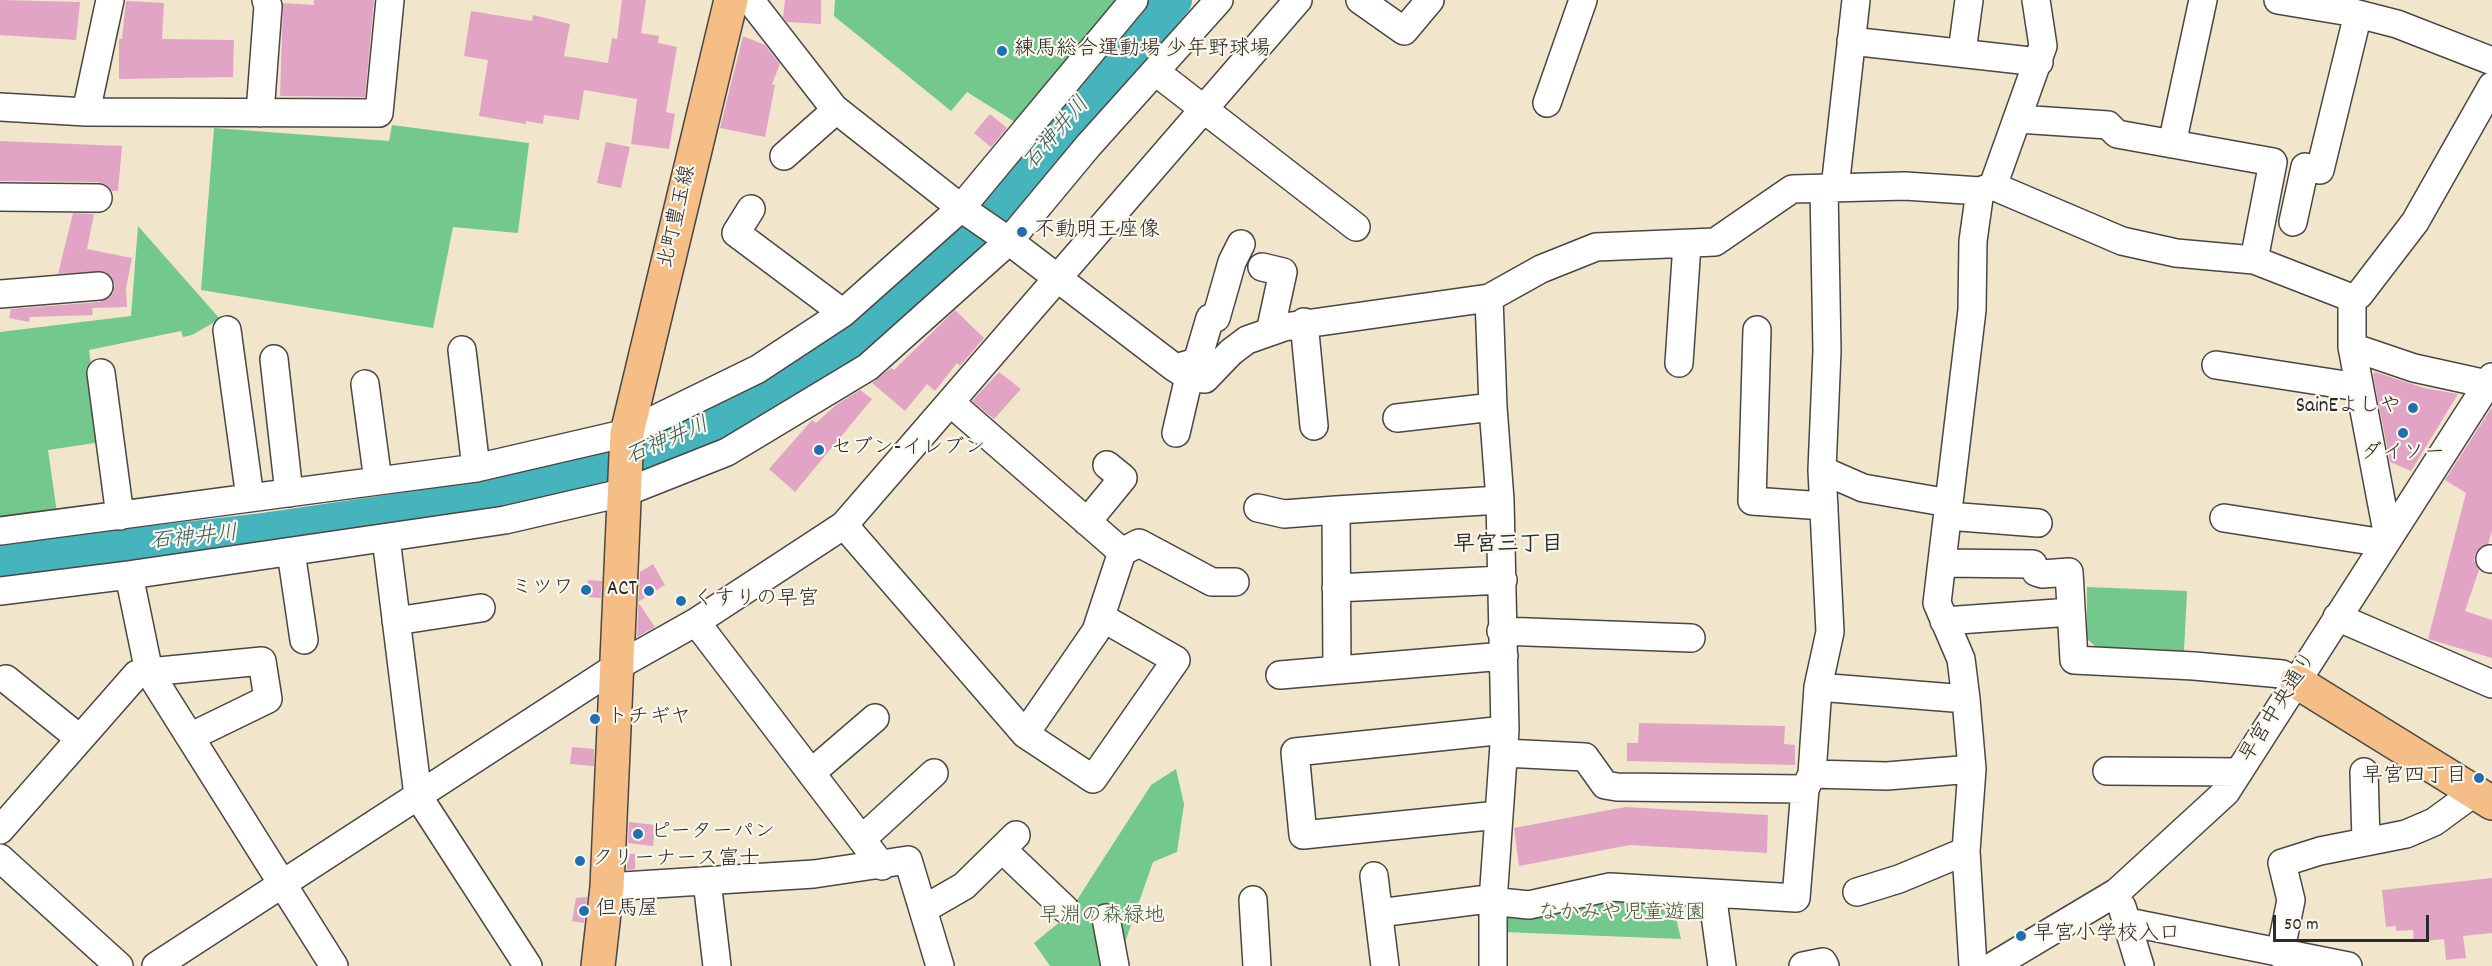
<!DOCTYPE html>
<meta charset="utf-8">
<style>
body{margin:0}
#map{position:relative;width:2492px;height:966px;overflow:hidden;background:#f1e6cc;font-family:Dekko,sans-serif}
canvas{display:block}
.scale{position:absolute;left:2273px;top:915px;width:156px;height:27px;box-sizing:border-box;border:3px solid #2b2b2b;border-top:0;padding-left:8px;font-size:18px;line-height:21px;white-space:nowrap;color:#2b2b2b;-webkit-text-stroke:4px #fbf7ec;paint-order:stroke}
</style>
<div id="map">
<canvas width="2492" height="966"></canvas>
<div class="scale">50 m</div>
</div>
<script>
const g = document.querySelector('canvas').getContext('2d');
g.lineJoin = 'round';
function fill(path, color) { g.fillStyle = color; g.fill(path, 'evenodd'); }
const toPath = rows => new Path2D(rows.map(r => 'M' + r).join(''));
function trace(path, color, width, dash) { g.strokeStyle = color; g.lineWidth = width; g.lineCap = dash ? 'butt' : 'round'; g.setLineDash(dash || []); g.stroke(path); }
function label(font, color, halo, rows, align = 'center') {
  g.font = font + ' Dekko,"Klee One",sans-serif'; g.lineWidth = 4.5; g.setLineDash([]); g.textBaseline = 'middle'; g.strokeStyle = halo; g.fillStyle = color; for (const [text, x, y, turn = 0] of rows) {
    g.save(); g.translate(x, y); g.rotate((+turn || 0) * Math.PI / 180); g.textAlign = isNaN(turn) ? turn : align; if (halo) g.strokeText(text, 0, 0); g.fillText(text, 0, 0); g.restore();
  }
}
fill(toPath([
 [835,0,1128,0,1018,124,967,92,951,111,834,16],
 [392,125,529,143,518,233,453,227,433,328,201,290,214,128,389,141],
 [138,226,220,319,192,335,183,337,181,331,89,350,101,442,48,450,58,520,0,527,0,332,131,316],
 [2087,587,2187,591,2184,651,2096,647,2087,639],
 [1176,769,1184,804,1177,852,1153,862,1123,948,1109,966,1050,966,1034,943,1066,917,1151,785],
 [1613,893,1671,898,1681,939,1503,932,1503,916]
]), '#72c88d');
trace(toPath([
 [0,562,256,533,449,505,603,471,739,413,859,340,927,282,1065,129,1173,0]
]), '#45b4bd', 38);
fill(toPath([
 [0,0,80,2,76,40,0,35],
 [314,0,374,0,365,97,280,96,283,3,314,5],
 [622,0,646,0,641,33,659,36,658,43,677,47,666,112,675,114,669,149,631,144,637,99,584,90,579,120,544,115,543,124,526,121,526,124,479,116,488,60,464,56,471,11,532,21,533,15,570,24,564,56,608,63,612,38,617,39],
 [785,0,821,0,821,24,787,22,783,17],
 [126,1,164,3,162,39,234,40,233,77,119,79,119,39,122,39],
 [743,36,765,45,780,64,772,84,775,85,765,137,720,128],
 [990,114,1007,128,991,147,974,133],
 [0,141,122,146,118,191,112,191,106,185,98,182,0,181],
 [606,142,630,147,621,188,597,183],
 [73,213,94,214,87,249,132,258,126,288,127,307,92,308,93,315,30,317,29,322,9,318,11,309,100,302,113,293,115,285,112,278,105,272,58,274],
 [955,310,984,338,960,366,957,363,935,391,927,384,905,411,872,383,891,368,894,370],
 [999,372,1021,389,994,419,972,401],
 [2375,372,2424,388,2458,394,2411,471,2390,462,2373,375],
 [860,390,872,399,795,492,769,469,812,420,816,423,836,405],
 [2492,407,2492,531,2488,544,2476,552,2474,560,2479,570,2465,611,2492,620,2492,658,2428,639,2466,493,2445,480],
 [653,564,665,585,638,602,655,627,637,637,640,572],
 [588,580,602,581,601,598,587,597],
 [1639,723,1785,726,1784,744,1795,745,1795,765,1627,761,1627,743,1638,743],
 [572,747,594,749,594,766,570,764],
 [1625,807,1768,815,1767,853,1630,845,1519,866,1514,828],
 [629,822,655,825,653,846,628,843],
 [627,854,635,854,635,869,627,870],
 [2492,878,2492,933,2463,936,2466,958,2446,960,2444,939,2414,942,2413,930,2396,931,2396,926,2386,927,2382,890],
 [587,897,584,923,572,921,576,898]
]), '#e1a4c5');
const minor = toPath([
 [750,0,834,108,961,208,1009,241,1175,368,1189,377,1205,379,1231,352,1247,340,1284,327,1489,298,1541,269,1596,247,1715,242,1792,189,1905,186,1980,191,1993,186,2122,241,2176,253,2254,260,2352,298,2359,295,2415,222,2492,86],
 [1360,0,1404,31,1430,0],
 [2278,0,2350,12,2397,24,2492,61],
 [1851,41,2039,62],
 [1962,52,1969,0],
 [1161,76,1356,227],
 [1547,103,1583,0],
 [0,107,86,112,379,113,390,0],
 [86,112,110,0],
 [260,113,268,6,266,0],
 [2018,119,2108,125,2117,134,2273,162,2254,260],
 [2172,144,2203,0],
 [784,156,836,110],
 [1993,186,2043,46,2036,0],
 [1835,188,1856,0],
 [0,197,98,198],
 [751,209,736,233,843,313],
 [2293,222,2305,167,2320,170,2358,14],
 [1262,267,1283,272,1270,332],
 [0,294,99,286],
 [1489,298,1493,407,1500,500,1505,730,1493,901,1493,966],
 [2352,298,2352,347,2388,537],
 [1304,322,1314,426],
 [227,330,250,498],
 [1757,330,1752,501,1824,506],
 [2352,347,2414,368,2492,385],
 [462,350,476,468],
 [274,359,289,493],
 [1679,363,1687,244],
 [2216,365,2358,387],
 [1175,368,1197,362,1210,318,1216,318,1232,262,1241,244],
 [101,373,120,516],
 [365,384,378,481],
 [951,403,1122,552,1096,631,1025,734],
 [1397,418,1493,407],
 [1176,433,1189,377],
 [1822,470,1863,488,1949,503],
 [1258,508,1284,514,1336,510],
 [1948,516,2038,523],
 [2224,518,2384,543],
 [1087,522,1123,478,1107,465],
 [844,525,1025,734,1093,779,1176,660,1101,617],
 [0,531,476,468,627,433,758,369,843,313,961,208,1134,0],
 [386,538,418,796,528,966],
 [291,552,304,640],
 [1122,552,1139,543,1212,582,1235,582],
 [2490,559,2492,559],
 [1942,563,2033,564,2036,572,2042,574,2069,572,2074,660,2194,666,2282,674,2297,682],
 [1336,588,1503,580],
 [0,591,129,575,505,520,626,492,727,452,868,367,1009,241,1088,146,1219,0],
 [2337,617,2492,684],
 [396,621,481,608],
 [1944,621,2071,612],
 [696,622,882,866],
 [1501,631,1691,638],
 [1337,670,1336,510,1500,500],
 [1280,675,1504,656],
 [6,679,79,738],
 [1818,687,1966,699],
 [192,736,268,699,262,661,149,672,334,966],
 [1504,753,1585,757,1605,785,1617,787,1805,789],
 [2107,771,2239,772],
 [2364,772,2366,841],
 [811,773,875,718],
 [1812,774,1887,776,1972,769],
 [1498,815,1303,835,1295,752,1505,730],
 [0,830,137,674,149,672,129,575],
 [862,839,934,773],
 [1002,849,1065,909],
 [0,858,119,966],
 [1374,876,1385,966],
 [707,881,717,966],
 [607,887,814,874,908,860,940,966],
 [1857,892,1899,879,1966,851],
 [1712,893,1722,966],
 [1253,900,1257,966],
 [2122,907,2140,966],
 [924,909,964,886,1016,835],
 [1379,913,1480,900,1529,905,1610,887,1796,898,1805,789,1812,774,1818,687,1830,632,1822,470,1827,351,1824,188],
 [1106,918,1115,966],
 [2128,922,2348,966],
 [2280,954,2291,900,2282,863,2320,851,2406,834,2434,822,2475,792],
 [156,966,616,667,696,622,844,525,1298,0],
 [1803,966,1823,962,1825,966],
 [1973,966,1966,851,1972,769,1966,699,1961,659,1937,603,1972,310,1973,241,1980,191],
 [1993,966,2117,892,2226,792,2492,377]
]);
const major = toPath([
 [2297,682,2492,803],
 [598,966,607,887,627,433,731,0]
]);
trace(minor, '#494743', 30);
trace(major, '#494743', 36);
trace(minor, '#fff', 27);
trace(major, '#f6be87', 33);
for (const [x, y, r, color] of [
 [1002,51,6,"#1f6fb2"],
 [1022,232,6,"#1f6fb2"],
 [2413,408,6,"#1f6fb2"],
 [2403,433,6,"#1f6fb2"],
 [819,450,6,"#1f6fb2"],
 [586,590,6,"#1f6fb2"],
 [649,591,6,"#1f6fb2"],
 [681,601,6,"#1f6fb2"],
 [595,719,6,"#1f6fb2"],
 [2479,778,6,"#1f6fb2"],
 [638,834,6,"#1f6fb2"],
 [580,861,6,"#1f6fb2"],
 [584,911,6,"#1f6fb2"],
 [2021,936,6,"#1f6fb2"]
]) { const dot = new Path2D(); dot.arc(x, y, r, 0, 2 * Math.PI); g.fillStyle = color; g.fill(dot); trace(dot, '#fbf7ec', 2); }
label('21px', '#2b2b2b', '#fbf7ec', [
 ["練馬総合運動場 少年野球場",1014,51],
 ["不動明王座像",1034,232],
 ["SainEよしや",2401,408,"right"],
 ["セブン-イレブン",831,450],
 ["ダイソー",2403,455,"center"],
 ["ミツワ",574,590,"right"],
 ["ACT",637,591,"right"],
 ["くすりの早宮",693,601],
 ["トチギヤ",607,719],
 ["早宮四丁目",2467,778,"right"],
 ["ピーターパン",650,834],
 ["クリーナース富士",592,861],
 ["但馬屋",596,911],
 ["早宮小学校入口",2033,936]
], 'left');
label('21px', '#2b2b2b', '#fbf7ec', [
 ["北町豊玉線",679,217,-77],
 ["早宮中央通り",2280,708,-58]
]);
label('21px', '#405a48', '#fbf7ec', [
 ["なかみや児童遊園",1622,915],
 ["早淵の森緑地",1102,918]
]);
label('italic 22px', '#345b5e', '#fbf7ec', [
 ["石神井川",1058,135,-49],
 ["石神井川",668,443,-23],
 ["石神井川",194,540,-6]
]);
label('bold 22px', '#2b2b2b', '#fbf7ec', [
 ["早宮三丁目",1508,547]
]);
</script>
